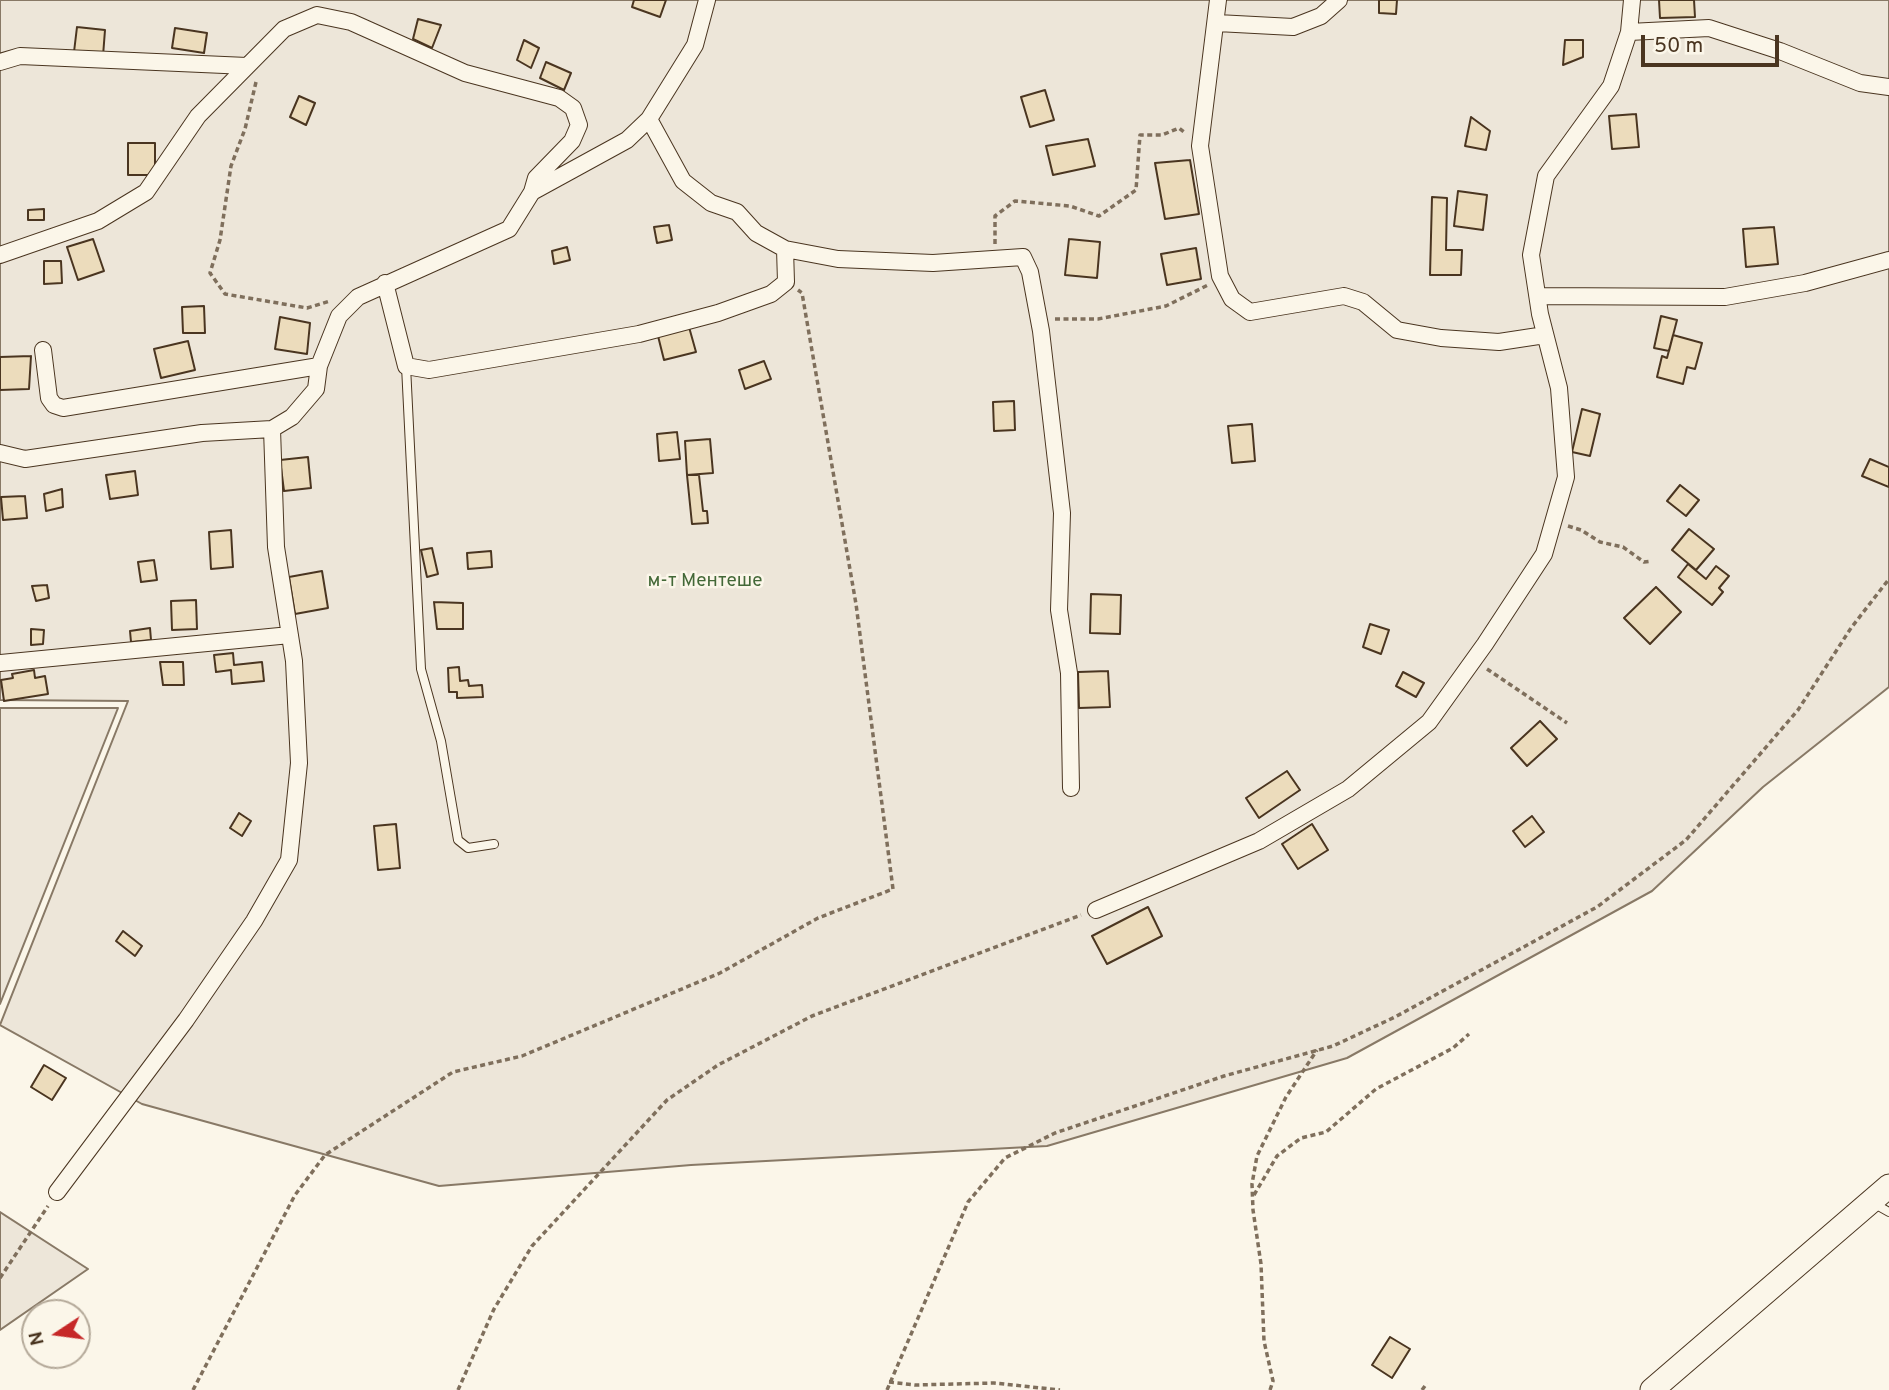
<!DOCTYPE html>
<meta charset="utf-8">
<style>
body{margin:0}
#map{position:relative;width:1889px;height:1390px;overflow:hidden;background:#fbf6e9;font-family:Overpass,sans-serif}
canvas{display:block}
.north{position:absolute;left:21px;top:1299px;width:70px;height:70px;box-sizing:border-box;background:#fbf6e9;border:2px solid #b4a999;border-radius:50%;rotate:257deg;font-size:19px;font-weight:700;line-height:28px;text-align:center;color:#4a3520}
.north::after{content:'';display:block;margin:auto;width:24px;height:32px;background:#c62828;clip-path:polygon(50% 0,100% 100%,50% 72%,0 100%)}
.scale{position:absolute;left:1641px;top:35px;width:138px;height:32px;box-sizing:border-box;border:4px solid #4a3520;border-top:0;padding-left:9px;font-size:21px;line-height:24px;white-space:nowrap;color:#4a3520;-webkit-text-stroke:5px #fbf6e9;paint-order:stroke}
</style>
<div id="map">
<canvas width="1889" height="1390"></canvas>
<div class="north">N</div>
<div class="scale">50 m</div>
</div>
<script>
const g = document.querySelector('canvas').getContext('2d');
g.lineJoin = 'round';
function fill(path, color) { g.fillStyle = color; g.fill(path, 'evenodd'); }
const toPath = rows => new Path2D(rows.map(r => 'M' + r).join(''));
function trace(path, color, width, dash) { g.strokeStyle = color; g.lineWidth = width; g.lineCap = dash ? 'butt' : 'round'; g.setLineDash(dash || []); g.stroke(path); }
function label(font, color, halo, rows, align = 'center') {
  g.font = font + ' Overpass,sans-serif'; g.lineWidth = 5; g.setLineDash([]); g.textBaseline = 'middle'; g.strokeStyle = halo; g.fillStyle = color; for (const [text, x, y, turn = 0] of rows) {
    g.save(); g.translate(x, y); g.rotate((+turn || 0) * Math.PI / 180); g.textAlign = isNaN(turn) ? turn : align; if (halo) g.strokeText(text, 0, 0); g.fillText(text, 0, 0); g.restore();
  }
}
const green = toPath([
 [0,0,1889,0,1889,687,1763,787,1652,891,1347,1058,1047,1146,691,1165,439,1186,142,1104,0,1025,128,701,0,700,0,0],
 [0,708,118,708,0,1004,0,708],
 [0,1212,88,1269,0,1330,0,1212]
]);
fill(green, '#ede6d9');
trace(green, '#887966', 2);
const building = toPath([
 [634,0,666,0,660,17,632,7,634,0],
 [1379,0,1397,0,1396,14,1379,13,1379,0],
 [1659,0,1694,0,1695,17,1660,18,1659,0],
 [418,19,441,25,432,48,413,39,418,19],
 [77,27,105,30,103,56,74,52,77,27],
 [175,28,207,33,204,53,172,48,175,28],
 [524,40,539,48,531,68,517,60,524,40],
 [1565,40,1583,40,1583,57,1563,65,1565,40],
 [546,62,571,73,564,90,540,78,546,62],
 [1045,90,1054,120,1030,127,1021,97,1045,90],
 [299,96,315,103,306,125,290,117,299,96],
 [1636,114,1639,147,1612,149,1609,116,1636,114],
 [1471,117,1490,131,1486,150,1465,146,1471,117],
 [1088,139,1095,166,1053,175,1046,146,1088,139],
 [128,143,155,143,155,167,150,175,128,175,128,143],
 [1190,160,1199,214,1165,219,1155,163,1190,160],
 [1458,191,1487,195,1483,230,1454,226,1458,191],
 [1432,197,1447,198,1446,250,1462,250,1461,275,1430,275,1432,197],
 [44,209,44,220,28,220,28,210,44,209],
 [669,225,672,240,657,243,654,227,669,225],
 [1774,227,1778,264,1746,267,1743,229,1774,227],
 [93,239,104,271,78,280,67,247,93,239],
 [1069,239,1100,242,1097,278,1065,275,1069,239],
 [567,247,570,260,554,264,552,251,567,247],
 [1196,248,1201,279,1167,285,1161,254,1196,248],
 [44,261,61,261,62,283,44,284,44,261],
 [204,306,205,333,183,333,182,307,204,306],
 [1661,316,1677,320,1669,351,1654,348,1661,316],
 [280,317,310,323,307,354,275,349,280,317],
 [689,327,696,352,664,360,658,336,689,327],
 [1673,335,1702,343,1695,369,1687,367,1683,384,1657,377,1662,356,1667,358,1673,335],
 [188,341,195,370,161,378,154,349,188,341],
 [31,356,29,389,0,390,0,357,31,356],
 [764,361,771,379,745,389,739,370,764,361],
 [1014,401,1015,430,994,431,993,402,1014,401],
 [1582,409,1600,414,1590,456,1572,452,1582,409],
 [1252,424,1255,461,1232,463,1228,426,1252,424],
 [677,432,680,459,659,461,657,434,677,432],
 [710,439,713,473,687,475,685,441,710,439],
 [308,457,311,488,284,491,280,460,308,457],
 [1870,459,1889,467,1889,487,1862,476,1870,459],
 [135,471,138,495,110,499,106,475,135,471],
 [687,475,699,475,703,511,707,511,708,523,692,524,687,475],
 [1680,485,1699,500,1686,516,1667,501,1680,485],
 [62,489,63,507,46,511,44,494,62,489],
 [25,496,27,518,3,520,1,497,25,496],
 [1689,529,1714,549,1696,570,1672,550,1689,529],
 [231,530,233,567,211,569,209,532,231,530],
 [432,548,438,574,427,577,421,550,432,548],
 [491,551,492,567,468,569,467,553,491,551],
 [154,560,157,580,141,582,138,562,154,560],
 [1688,564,1706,579,1716,566,1729,576,1719,588,1723,592,1712,605,1678,577,1688,564],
 [322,571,328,608,295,614,289,577,322,571],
 [47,585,49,598,36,601,32,586,47,585],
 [1656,587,1681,612,1650,644,1624,618,1656,587],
 [1091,594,1121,595,1120,634,1090,633,1091,594],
 [196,600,197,629,172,630,171,601,196,600],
 [434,602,463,603,463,629,437,629,434,602],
 [1370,624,1389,630,1381,654,1363,647,1370,624],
 [150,628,151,640,131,642,130,631,150,628],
 [31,629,44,630,43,644,31,645,31,629],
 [233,653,234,665,262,662,264,681,232,684,231,670,216,672,214,655,233,653],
 [160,662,183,662,184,685,163,685,160,662],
 [459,667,460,681,468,680,469,686,482,685,483,697,457,698,457,692,449,692,448,668,459,667],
 [34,670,35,678,45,676,48,694,4,701,1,680,13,678,12,674,34,670],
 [1108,671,1110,707,1079,708,1078,672,1108,671],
 [1403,672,1424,683,1416,697,1396,686,1403,672],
 [1540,721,1557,739,1527,766,1511,748,1540,721],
 [1287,771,1300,790,1259,818,1246,798,1287,771],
 [239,813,251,821,242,836,230,828,239,813],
 [1532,816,1544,832,1525,847,1513,831,1532,816],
 [396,824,400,868,378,870,374,826,396,824],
 [1312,824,1328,850,1298,869,1282,844,1312,824],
 [1148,907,1162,936,1107,964,1092,936,1148,907],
 [123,931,142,946,135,956,116,941,123,931],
 [44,1065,66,1078,52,1100,31,1087,44,1065],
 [1390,1337,1410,1349,1392,1378,1372,1365,1390,1337]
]);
fill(building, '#ecdcbc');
trace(building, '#4a3520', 2);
const lane = toPath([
 [406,366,421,669,441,741,458,840,468,848,494,844],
 [1873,1203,1889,1212]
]);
const street = toPath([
 [1218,0,1200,146,1220,276,1232,299,1250,312,1344,296,1363,302,1397,330,1441,338,1499,342,1545,335],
 [1217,23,1293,27,1321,16,1339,0],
 [1629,32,1709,28,1780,51,1860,83,1889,87],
 [0,62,20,56,247,66],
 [649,119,683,181,711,203,737,212,756,233,785,249,838,259,933,263,1023,257,1030,272,1041,331,1062,513,1059,610,1069,673,1071,788],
 [0,255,98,221,146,192,198,116,284,29,317,15,351,22,465,73,559,98,573,108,579,125,572,141,536,178,532,192],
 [385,283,406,366,429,370,639,334,718,313,771,294,786,282,785,249],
 [1538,296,1725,297,1805,283,1889,260],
 [43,350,49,398,54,405,63,408,319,366],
 [0,453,25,459,202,433,272,429,292,417,316,389,319,366,339,316,358,297,509,229,532,192,627,140,649,119,695,45,707,0],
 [0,663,290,635],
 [1096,910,1259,841,1348,789,1429,722,1485,644,1544,554,1566,477,1559,388,1540,314,1531,255,1546,176,1611,86,1629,32,1632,0],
 [57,1192,186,1020,254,921,289,860,299,763,294,661,276,547,272,429]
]);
const secondary = toPath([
 [1652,1390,1889,1186]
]);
trace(lane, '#4a3520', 10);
trace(street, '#4a3520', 18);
trace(secondary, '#4a3520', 25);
trace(toPath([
 [256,82,245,129,231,166,220,240,210,273,225,294,307,308,330,301],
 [995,244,995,216,1015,201,1070,206,1099,216,1136,190,1140,135,1162,135,1179,128,1184,132],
 [1055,319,1098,319,1166,306,1208,285],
 [1568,526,1581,530,1600,542,1623,547,1644,562,1652,561],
 [1487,669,1567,723],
 [1254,1195,1277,1156,1301,1138,1326,1132,1376,1089,1453,1048,1469,1034],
 [0,1278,48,1206],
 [889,1382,915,1385,994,1383,1060,1390],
 [193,1390,295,1195,325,1155,453,1072,522,1056,720,973,818,918,893,889,856,604,802,293,798,290],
 [458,1390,494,1309,532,1246,667,1100,718,1065,812,1016,1081,915],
 [887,1390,968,1202,1005,1158,1055,1133,1224,1076,1333,1046,1395,1017,1597,907,1686,840,1798,710,1851,628,1889,579],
 [1270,1390,1273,1381,1264,1341,1261,1264,1253,1210,1252,1184,1257,1156,1286,1097,1317,1050],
 [1422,1390,1427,1383]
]), '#7f6f5c', 3.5, [5, 3.5]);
trace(lane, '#fbf6e9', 8);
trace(street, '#fbf6e9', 16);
trace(secondary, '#fbf6e9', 23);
label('19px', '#436837', '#fbf6e9', [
 ["м-т Ментeше",705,582]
]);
</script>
